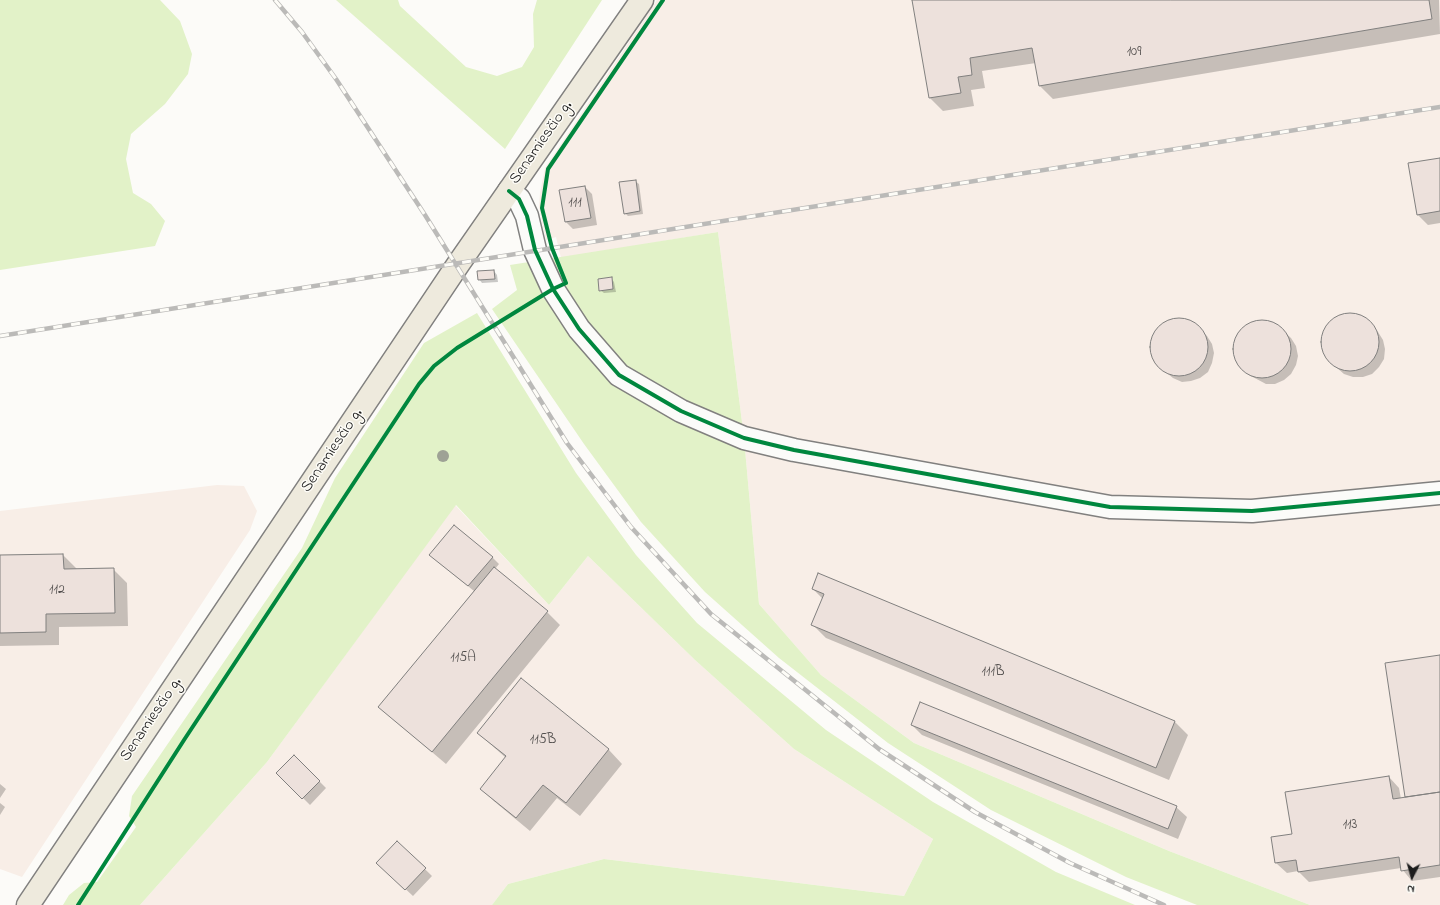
<!DOCTYPE html>
<meta charset="utf-8">
<style>
body{margin:0}
#map{position:relative;width:1440px;height:905px;overflow:hidden;background:#fcfbf8;font-family:"Indie Flower",sans-serif}
canvas{display:block}
.north{position:absolute;left:1392px;top:857px;width:40px;height:40px;-webkit-text-stroke:3px #fdfcf7;paint-order:stroke;rotate:186deg;font-size:11px;font-weight:700;line-height:16px;text-align:center;color:#1c1c1c}
.north::after{content:'';display:block;margin:auto;width:14px;height:18px;background:#1c1c1c;clip-path:polygon(50% 0,100% 100%,50% 72%,0 100%)}
</style>
<div id="map">
<canvas width="1440" height="905"></canvas>
<div class="north">N</div>
</div>
<script>
const g = document.querySelector('canvas').getContext('2d');
g.lineJoin = 'round';
function fill(path, color) { g.fillStyle = color; g.fill(path, 'evenodd'); }
const toPath = rows => new Path2D(rows.map(r => 'M' + r).join(''));
function trace(path, color, width, dash) { g.strokeStyle = color; g.lineWidth = width; g.lineCap = dash ? 'butt' : 'round'; g.setLineDash(dash || []); g.stroke(path); }
function label(font, color, halo, rows, align = 'center') {
  g.font = font + ' "Indie Flower",sans-serif'; g.lineWidth = 3; g.setLineDash([]); g.textBaseline = 'middle'; g.strokeStyle = halo; g.fillStyle = color; for (const [text, x, y, turn = 0] of rows) {
    g.save(); g.translate(x, y); g.rotate((+turn || 0) * Math.PI / 180); g.textAlign = isNaN(turn) ? turn : align; if (halo) g.strokeText(text, 0, 0); g.fillText(text, 0, 0); g.restore();
  }
}
fill(toPath([
 [657,0,1440,0,1440,905,1310,905,1169,851,914,743,821,675,759,604,744,438,718,232,561,258,556,237,546,240,539,207,540,193,545,168],
 [217,485,244,486,257,511,250,530,22,877,0,869,0,511],
 [455,505,549,605,588,556,695,660,794,749,933,839,904,896,604,859,508,884,492,905,140,905,267,762]
]), '#f8eee7');
fill(toPath([
 [0,0,160,0,180,21,192,54,188,74,165,104,131,134,126,159,133,193,151,204,165,221,155,246,0,270],
 [336,0,398,0,400,6,466,67,497,76,522,67,534,47,533,14,537,0,602,0,505,149],
 [718,232,744,438,759,604,821,675,914,743,1169,851,1310,905,1197,905,1126,877,991,810,888,743,779,658,705,592,641,522,584,444,492,309,517,290,510,265],
 [477,313,576,473,636,555,697,623,826,730,933,802,1056,872,1135,905,492,905,508,884,604,859,904,896,933,839,794,749,695,660,588,556,549,605,456,505,267,762,140,905,63,905,69,895,84,883,97,882,136,827,129,816,132,796,302,548,335,478,424,343]
]), '#e2f2c8');
fill(toPath([
 [913,0,1439,0,1440,34,1053,99,1040,86,1036,63,982,71,985,88,971,90,974,106,943,111,930,98],
 [1440,159,1440,223,1428,225,1418,215],
 [635,181,639,184,643,214,628,216,625,213],
 [585,187,592,194,597,225,573,229,566,222,561,191],
 [494,271,497,275,498,282,482,283,479,279],
 [611,278,614,282,616,292,604,293,600,290],
 [1344,315,1354,315,1363,318,1378,332,1383,340,1385,349,1384,359,1379,367,1372,374,1363,377,1353,377,1344,374,1329,361,1324,352,1322,343,1324,333,1328,325,1335,318],
 [1173,319,1183,319,1192,322,1207,336,1212,344,1214,353,1212,363,1208,372,1200,378,1191,381,1182,382,1173,378,1157,365,1152,357,1151,347,1152,338,1157,329,1164,323],
 [1266,321,1276,324,1291,338,1296,346,1298,356,1296,365,1291,374,1284,380,1275,384,1266,384,1249,375,1236,359,1235,349,1236,340,1240,331,1248,325,1257,322],
 [63,555,77,569,113,569,127,583,128,626,59,627,59,645,0,646,0,556],
 [492,557,499,564,495,569,547,612,560,625,446,764,379,707,474,591,438,562],
 [813,589,1175,722,1188,735,1169,780,826,638,812,624,823,599],
 [1440,656,1440,877,1412,881,1401,868,1309,882,1298,871,1287,873,1276,863,1293,835,1389,777,1399,788,1401,799,1407,798,1386,664],
 [521,680,609,750,622,764,580,816,557,798,530,831,495,802,481,789,506,758,478,733],
 [912,725,1176,807,1187,817,1178,839,922,735],
 [294,756,326,788,310,805,278,773],
 [0,784,6,789,0,798],
 [0,803,5,807,0,815],
 [397,842,432,876,413,896,384,869]
]), '#0003');
const building = toPath([
 [912,0,1429,0,1432,19,1039,86,1032,48,970,58,972,75,958,77,961,93,929,98,912,0],
 [1440,158,1440,211,1417,215,1408,163,1440,158],
 [636,180,640,211,624,214,619,182,636,180],
 [585,186,591,218,565,222,559,190,585,186],
 [494,270,495,279,478,280,477,271,494,270],
 [612,277,613,289,599,291,598,279,612,277],
 '1321 342a29 29 0 1 1 58 0a29 29 0 1 1-58 0Z',
 '1150 347a29 29 0 1 1 58 0a29 29 0 1 1-58 0Z',
 '1233 349a29 29 0 1 1 58 0a29 29 0 1 1-58 0Z',
 [454,525,493,557,468,586,429,555,454,525],
 [63,554,64,569,114,568,115,613,46,614,46,632,0,633,0,555,63,554],
 [494,567,548,611,432,752,378,707,494,567],
 [818,573,1175,721,1156,768,811,625,824,594,812,589,818,573],
 [1440,655,1440,792,1405,797,1385,663,1440,655],
 [521,678,609,749,566,803,543,785,516,818,480,789,506,756,477,733,521,678],
 [920,702,1177,806,1168,829,911,725,920,702],
 [294,755,320,781,302,799,276,773,294,755],
 [1389,776,1393,799,1440,792,1440,865,1401,871,1399,857,1298,872,1296,860,1275,863,1271,837,1292,834,1285,792,1389,776],
 [397,841,426,868,405,890,376,863,397,841]
]);
fill(building, '#ede1dc');
trace(building, '#81807f', 1);
const minor = toPath([
 [509,191,519,199,527,216,535,250,553,289,579,329,619,375,681,411,744,438,794,450,1110,507,1252,511,1440,493]
]);
const primary = toPath([
 [28,905,459,263,642,0]
]);
trace(minor, '#81807f', 25);
trace(primary, '#81807f', 25);
trace(minor, '#fbfbf9', 22);
trace(primary, '#eeeadd', 22);
const rail = toPath([
 [275,0,302,32,336,79,425,215,567,443,631,527,711,614,879,749,975,812,1070,863,1164,905],
 [0,336,1440,107]
]);
trace(rail, '#bbbab8', 4.5);
trace(rail, '#fdfcf7', 3, [9]);
trace(toPath([
 [509,191,519,199,527,216,535,250,553,289,579,329,619,375,681,411,744,438,794,450,1110,507,1252,511,1440,493],
 [78,905,184,740,419,384,434,366,457,348,553,289,566,283,552,248,542,208,548,169,663,0]
]), '#00873e', 4);
g.fillStyle = '#9ea295';
for (const [x, y] of [
 [443,456]
]) { g.beginPath(); g.arc(x, y, 6, 0, 2 * Math.PI); g.fill(); }
label('14px', '#504d4c', null, [
 ["109",1134,53],
 ["111",575,204],
 ["112",57,591],
 ["115A",463,659],
 ["111B",993,673],
 ["115B",543,741],
 ["113",1350,826]
]);
label('16px', '#1c1c1c', '#fdfcf7', [
 ["Senamiesčio g.",542,143,-55],
 ["Senamiesčio g.",333,451,-56],
 ["Senamiesčio g.",152,720,-56]
]);
</script>
